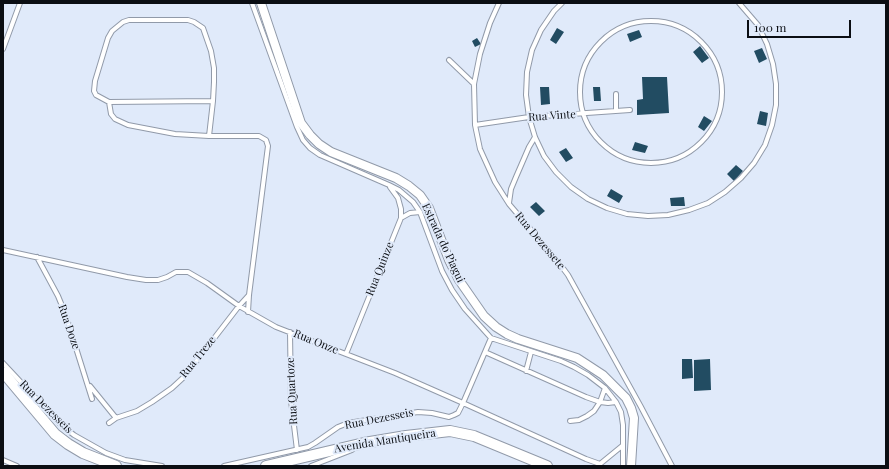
<!DOCTYPE html>
<style>
body{margin:0}
#map{position:relative;width:889px;height:469px;overflow:hidden;background:#e0eafa;font-family:"Playfair Display",serif}
canvas{display:block}
.frame{position:absolute;inset:0;border:4px solid #0b0e13;pointer-events:none}
.scale{position:absolute;left:747px;top:20px;width:104px;height:18px;box-sizing:border-box;border:2px solid #0b0e13;border-top:0;padding-left:5px;font-size:12px;line-height:14px;white-space:nowrap;color:#0b0e13;-webkit-text-stroke:3px #e0eafa;paint-order:stroke}
</style>
<div id="map">
<canvas width="889" height="469"></canvas>
<div class="frame"></div>
<div class="scale">100 m</div>
</div>
<script>
const g = document.querySelector('canvas').getContext('2d');
g.lineJoin = 'round';
function fill(path, color) { g.fillStyle = color; g.fill(path, 'evenodd'); }
const toPath = rows => new Path2D(rows.map(r => 'M' + r).join(''));
function trace(path, color, width, dash) { g.strokeStyle = color; g.lineWidth = width; g.lineCap = dash ? 'butt' : 'round'; g.setLineDash(dash || []); g.stroke(path); }
function label(font, color, halo, rows, align = 'center') {
  g.font = font + ' "Playfair Display",serif'; g.lineWidth = 4; g.setLineDash([]); g.textBaseline = 'middle'; g.strokeStyle = halo; g.fillStyle = color; for (const [text, x, y, turn = 0] of rows) {
    g.save(); g.translate(x, y); g.rotate((+turn || 0) * Math.PI / 180); g.textAlign = isNaN(turn) ? turn : align; if (halo) g.strokeText(text, 0, 0); g.fillText(text, 0, 0); g.restore();
  }
}
fill(toPath([
 [557,28,564,32,556,44,550,40],
 [639,30,642,37,630,42,627,34],
 [477,38,481,44,475,47,472,41],
 [700,46,709,58,702,63,693,52],
 [762,48,767,59,759,63,754,51],
 [642,77,667,77,669,113,637,115,637,100,643,99],
 [540,87,549,87,550,104,541,105],
 [593,87,600,87,601,101,594,101],
 [760,111,768,113,766,126,757,124],
 [704,116,712,121,704,131,698,127],
 [635,142,648,146,645,153,632,150],
 [566,148,573,158,566,162,559,152],
 [736,165,743,171,734,181,727,174],
 [611,189,623,196,619,203,607,196],
 [684,197,685,206,671,206,670,198],
 [536,202,545,211,539,216,530,207],
 [682,359,692,359,693,378,682,379],
 [710,359,711,390,694,391,694,360]
]), '#224c62');
const service = toPath([
 [252,3,297,127,303,140,310,148,320,155,389,185,399,190,413,202,420,212,442,271,452,290,465,309,491,338,561,361,574,367,588,375,605,388,616,402,621,412,623,425,623,466],
 [499,3,490,23,480,54,474,84,475,125,480,149,495,182,509,204,556,259,568,275,641,407,672,466],
 [562,3,554,11,541,30,532,50,527,72,526,95,529,117,535,137,544,156,556,172,571,187,588,199,607,208,627,214,648,216,668,215,689,210,708,203,725,192,741,178,754,163,765,145,772,125,776,105,776,84,773,64,767,44,758,25,739,3],
 '580 92a71 71 0 1 1 142 0a71 71 0 1 1-142 0Z',
 [3,49,20,3],
 [449,60,474,84],
 [109,102,111,114,115,119,128,125,175,134,209,136,259,136,266,140,268,146,249,295,248,312],
 [616,110,616,94],
 [475,125,529,117,630,110],
 [209,136,213,101,214,82,214,68,211,51,203,28,194,22,188,20,129,20,123,22,112,31,108,38,95,81,94,91,96,95,109,102,213,101],
 [509,203,511,189,516,177,529,147,535,137],
 [401,218,410,213,420,212],
 [3,250,127,277,146,280,158,280,167,277,176,272,188,272,207,283,239,306,276,327,395,373,463,403,586,459,600,464,622,446],
 [37,257,58,296,65,313,92,399],
 [290,332,291,401,297,450],
 [485,352,586,397,600,402,608,403,616,402],
 [346,354,401,218,401,209,398,198,390,187],
 [3,363,61,425,74,435,106,453,125,460,162,466],
 [526,371,531,352],
 [90,386,116,418],
 [570,421,579,420,587,416,594,411,600,402,605,388],
 [109,423,116,418,137,411,152,402,172,388,185,376,239,306,249,295],
 [3,460,17,466],
 [224,466,308,447,315,443,338,427,348,423,418,412,432,413,449,417,454,415,458,413,463,403,491,338],
 [311,466,352,450]
]);
const minor = toPath([
 [261,3,301,123,310,135,319,144,331,152,396,178,409,186,420,195,429,208,449,260,459,280,484,316,496,327,507,334,518,339,577,358,603,375,626,398,631,408,634,418,631,466]
]);
const tertiary = toPath([
 [3,372,55,434,68,444,83,453,116,466],
 [266,466,364,443,406,436,450,431,474,436,547,466]
]);
trace(service, '#919aa9', 6);
trace(minor, '#919aa9', 10);
trace(tertiary, '#919aa9', 12);
trace(service, '#fff', 4);
trace(minor, '#fff', 8);
trace(tertiary, '#fff', 10);
label('11px', '#0b0e13', '#e0eafa', [
 ["Rua Vinte",552,116,-4],
 ["Rua Dezessete",540,241,50],
 ["Estrada do Piagui",443,243,65],
 ["Rua Quinze",380,269,-68],
 ["Rua Doze",69,327,71],
 ["Rua Onze",316,342,22],
 ["Rua Treze",198,357,-51],
 ["Rua Quartoze",292,391,-93],
 ["Rua Dezesseis",46,407,45],
 ["Rua Dezesseis",379,419,-11],
 ["Avenida Mantiqueira",385,441,-9]
]);
</script>
